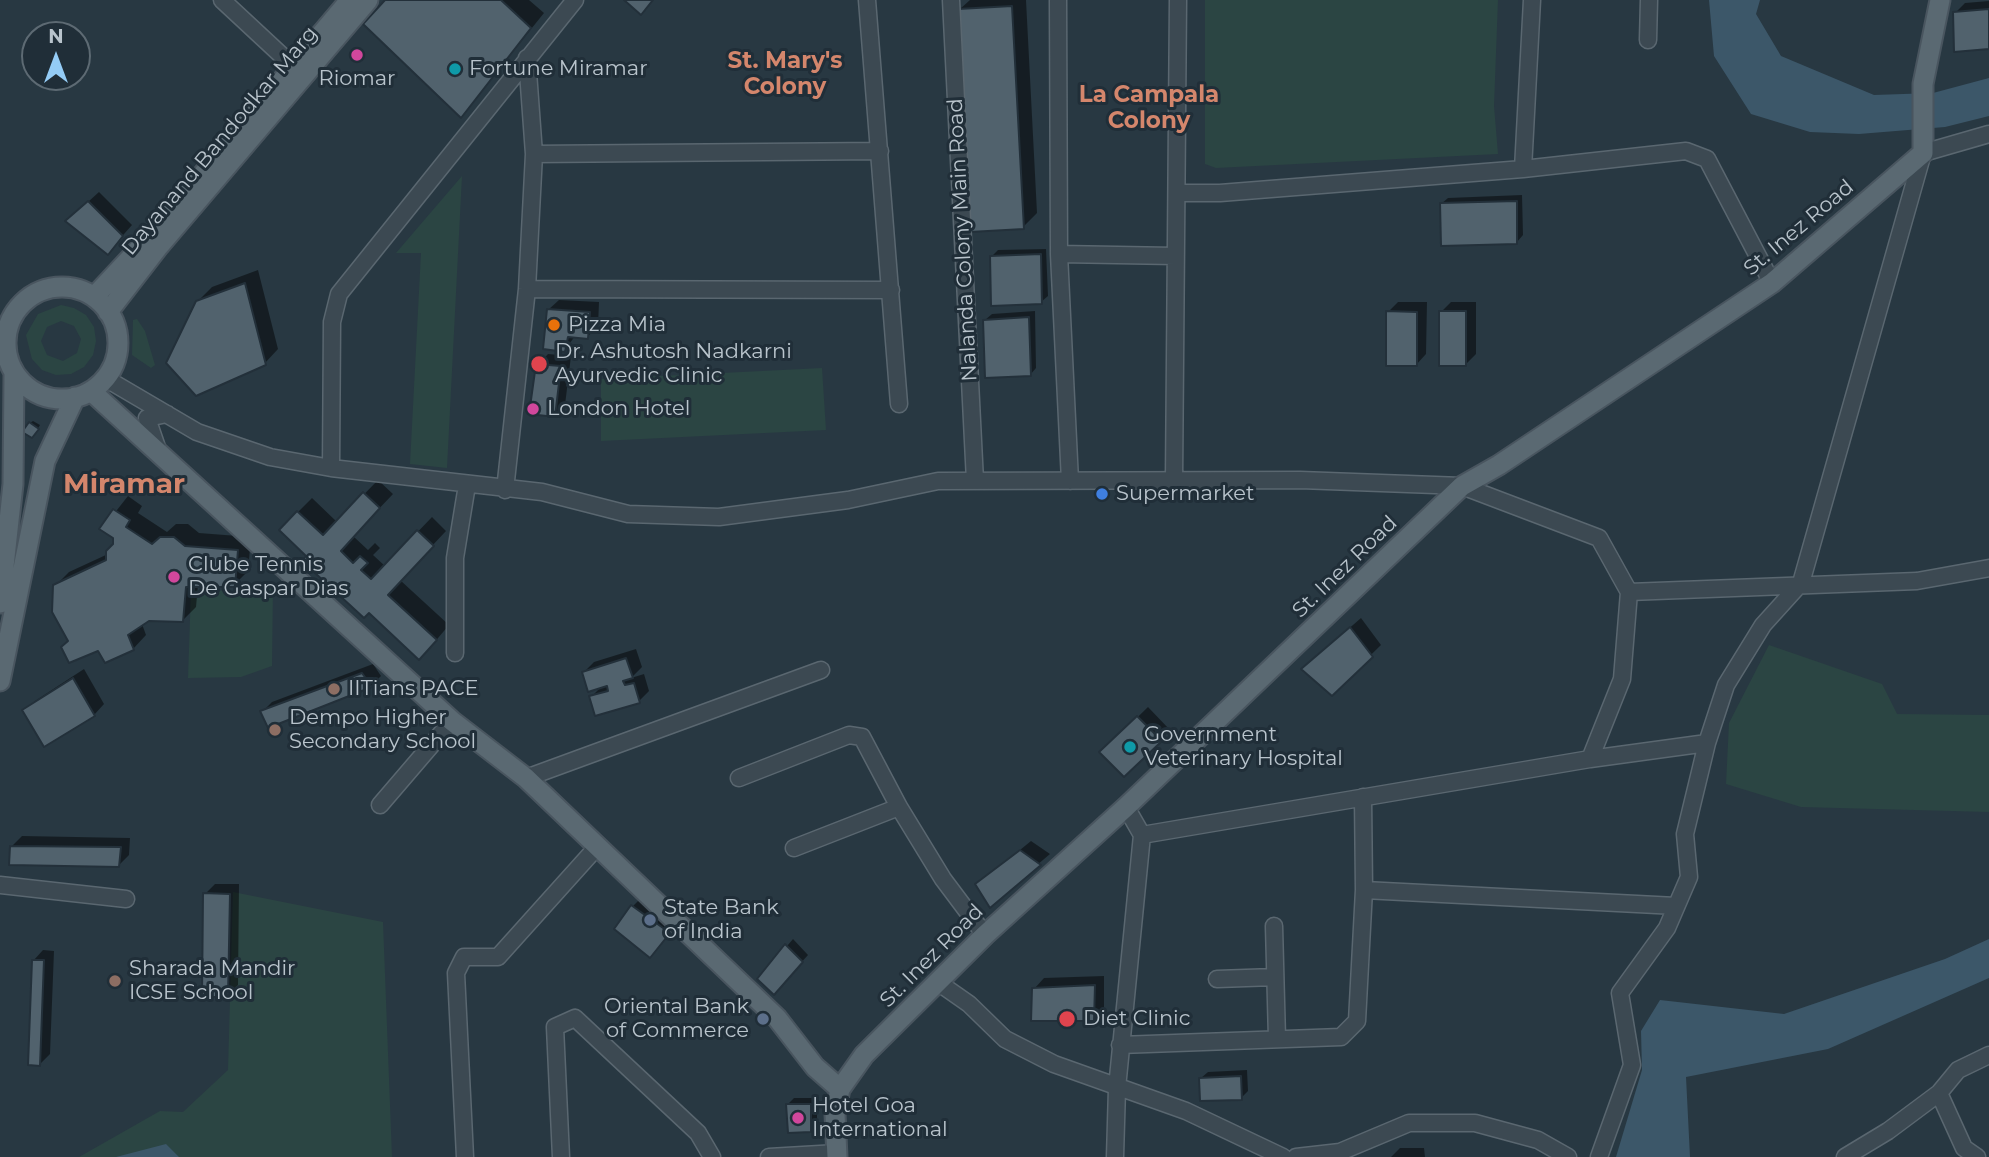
<!DOCTYPE html>
<style>
body{margin:0}
#map{position:relative;width:1989px;height:1157px;overflow:hidden;background:#283842;font-family:Montserrat,sans-serif}
canvas{display:block}
.north{position:absolute;left:21px;top:21px;width:70px;height:70px;box-sizing:border-box;background:#202e38;border:2px solid #5d6a73;border-radius:50%;rotate:0deg;font-size:19px;font-weight:700;line-height:28px;text-align:center;color:#b9c4cc}
.north::after{content:'';display:block;margin:auto;width:24px;height:32px;background:#94ccf6;clip-path:polygon(50% 0,100% 100%,50% 72%,0 100%)}
</style>
<div id="map">
<canvas width="1989" height="1157"></canvas>
<div class="north">N</div>
</div>
<script>
const g = document.querySelector('canvas').getContext('2d');
g.lineJoin = 'round';
function fill(path, color) { g.fillStyle = color; g.fill(path, 'evenodd'); }
const toPath = rows => new Path2D(rows.map(r => 'M' + r).join(''));
function trace(path, color, width, dash) { g.strokeStyle = color; g.lineWidth = width; g.lineCap = dash ? 'butt' : 'round'; g.setLineDash(dash || []); g.stroke(path); }
function label(font, color, halo, rows, align = 'center') {
  g.font = font + ' Montserrat,sans-serif'; g.lineWidth = 6; g.setLineDash([]); g.textBaseline = 'middle'; g.strokeStyle = halo; g.fillStyle = color; for (const [text, x, y, turn = 0] of rows) {
    g.save(); g.translate(x, y); g.rotate((+turn || 0) * Math.PI / 180); g.textAlign = isNaN(turn) ? turn : align; if (halo) g.strokeText(text, 0, 0); g.fillText(text, 0, 0); g.restore();
  }
}
fill(toPath([
 [1205,0,1498,0,1494,106,1498,154,1216,168,1205,164],
 [462,176,447,468,410,464,421,253,396,253],
 [61,305,74,308,86,315,94,327,96,341,93,355,84,367,71,374,56,375,42,370,32,359,26,335,38,314],
 [61,321,74,326,81,339,77,353,63,361,47,355,41,341,47,327],
 [137,319,145,331,155,365,151,368,132,355,133,320],
 [822,368,826,430,601,441,601,379],
 [273,586,272,666,241,677,188,678,191,590,238,591,239,587],
 [1769,645,1882,684,1897,714,1989,715,1989,812,1801,807,1726,784,1729,723],
 [233,892,383,922,392,1157,79,1157,160,1111,183,1112,228,1070]
]), '#2b4543');
fill(toPath([
 [1709,0,1760,0,1756,14,1781,56,1874,95,1933,93,1989,78,1989,116,1945,127,1859,134,1810,132,1751,114,1714,56],
 [1989,939,1989,978,1828,1049,1686,1077,1690,1157,1616,1157,1642,1070,1641,1031,1660,1000,1784,1014,1945,959],
 [166,1144,179,1157,116,1157]
]), '#3c5769');
fill(toPath([
 [387,0,529,0,544,13,461,116],
 [970,0,1026,0,1037,213,1023,227,960,9],
 [1989,1,1989,47,1955,13,1965,3],
 [99,192,132,225,117,242,78,211],
 [1522,195,1523,235,1517,242,1441,204,1448,198],
 [1046,249,1048,296,1041,302,991,257,998,250],
 [258,270,278,349,265,363,197,302,212,287],
 [559,300,599,302,598,327,587,337,575,336,565,350,548,310],
 [1398,302,1427,302,1426,354,1416,365,1388,312],
 [1451,302,1476,302,1476,354,1466,364,1441,312],
 [1035,311,1036,368,1030,375,985,320,992,314],
 [548,354,571,356,565,405,554,415,538,365],
 [33,421,40,425,35,434,30,423],
 [378,480,393,494,353,536,368,550,375,543,380,548,373,555,385,566,432,517,446,531,400,580,449,625,433,644,309,556,298,512,312,498,337,522],
 [128,496,142,506,138,513,167,532,176,524,188,524,199,533,251,537,248,571,234,585,198,585,196,607,183,620,148,620,142,624,146,635,133,649,98,649,70,641,55,586,69,572,108,554,115,545,115,537,102,529],
 [1361,618,1381,645,1332,693,1314,659],
 [636,649,642,667,631,678,644,674,649,691,639,701,591,697,602,686,584,672,594,662],
 [373,664,381,676,371,686,269,726,262,712,272,702],
 [84,669,104,704,94,715,25,711,35,701],
 [1148,707,1170,730,1124,775,1102,752],
 [22,836,130,838,129,855,119,865,12,846],
 [1031,841,1050,854,990,905,977,885],
 [215,884,239,884,238,985,227,995,205,894],
 [643,896,678,922,660,945,633,906],
 [793,939,808,955,780,986,759,979],
 [43,950,54,951,50,1054,40,1064,33,961],
 [1104,976,1104,1009,1093,1019,1034,989,1044,978],
 [1247,1070,1248,1091,1241,1098,1201,1078,1208,1072],
 [794,1098,817,1098,817,1123,811,1130,788,1104],
 [1400,1148,1424,1148,1425,1157,1391,1157]
]), '#0007');
const building = toPath([
 [385,0,501,0,531,28,461,118,363,24,385,0],
 [624,0,653,0,641,15,624,0],
 [1012,6,1024,229,970,232,958,9,1012,6],
 [1989,9,1989,49,1954,52,1953,12,1989,9],
 [88,201,123,236,108,255,65,221,88,201],
 [1517,201,1517,244,1441,246,1440,203,1517,201],
 [1041,254,1042,304,991,306,990,256,1041,254],
 [245,283,266,365,196,396,166,363,196,301,245,283],
 [547,309,590,312,588,339,568,337,565,352,543,349,547,309],
 [1386,311,1417,312,1417,366,1386,366,1386,311],
 [1439,311,1466,311,1466,366,1439,366,1439,311],
 [1029,317,1031,376,985,378,983,320,1029,317],
 [536,364,561,366,555,417,529,414,536,364],
 [29,422,39,429,32,438,22,432,29,422],
 [363,492,380,508,341,551,353,563,360,556,368,563,361,570,371,579,417,530,434,546,388,595,437,640,419,660,369,613,364,618,302,561,306,556,279,530,297,511,323,535,363,492],
 [113,509,130,520,126,527,152,544,160,537,174,537,185,546,238,550,235,587,186,587,183,622,149,621,128,635,134,650,105,663,98,651,69,663,61,647,68,641,52,612,53,585,106,560,106,551,113,544,113,538,99,529,113,509],
 [1350,627,1373,657,1332,696,1301,669,1350,627],
 [626,658,633,678,623,681,625,685,634,683,640,703,595,716,589,696,608,691,607,686,588,692,582,672,626,658],
 [362,673,372,687,268,728,260,711,362,673],
 [73,678,95,716,44,747,22,710,73,678],
 [1137,716,1162,741,1124,777,1099,752,1137,716],
 [10,846,121,847,119,867,9,865,10,846],
 [1020,850,1041,865,990,908,975,884,1020,850],
 [203,893,230,894,228,997,202,997,203,893],
 [631,905,670,933,650,958,614,929,631,905],
 [785,944,803,962,774,995,757,979,785,944],
 [32,960,44,960,40,1066,28,1065,32,960],
 [1095,985,1094,1021,1031,1021,1032,988,1095,985],
 [1241,1076,1242,1100,1200,1101,1199,1078,1241,1076],
 [786,1104,811,1104,811,1132,788,1133,786,1104]
]);
fill(building, '#51626d');
trace(building, '#23303a', 2);
const minor = toPath([
 [222,0,293,66],
 [867,0,899,404],
 [951,0,975,481],
 [1058,0,1059,254,1070,481],
 [1648,40,1649,0],
 [534,154,880,151],
 [1523,169,1532,0],
 [1179,193,1220,193,1523,169,1686,151,1707,159,1772,283],
 [1059,254,1175,256],
 [527,289,891,290],
 [105,378,197,432,270,457,331,468,542,492,628,514,719,517,848,500,938,481,1300,480,1462,486,1599,538,1629,592,1622,679,1590,759],
 [159,453,147,418,167,414],
 [331,468,332,322,339,294,575,0],
 [1174,480,1178,0],
 [505,490,527,289,534,154,527,58],
 [1629,592,1917,581,1989,568],
 [455,653,455,558,467,485],
 [526,778,821,670],
 [739,778,849,735,862,737,899,807,943,879,985,935],
 [380,805,452,721],
 [1142,835,1590,759,1707,743],
 [794,848,899,807],
 [0,885,126,899],
 [1364,890,1676,906],
 [1274,926,1277,1039],
 [1217,979,1275,977],
 [939,983,969,1004,1005,1039,1054,1064,1186,1111,1283,1157],
 [1120,1045,1341,1037,1357,1021,1364,890,1363,797],
 [1939,1093,1964,1148,1977,1157],
 [465,1157,456,973,464,957,498,957,596,848],
 [561,1157,555,1027,575,1018,698,1133,712,1157],
 [769,1157,837,1153],
 [1115,1157,1117,1088,1142,835,1126,807],
 [1296,1157,1340,1152,1409,1123,1475,1123,1538,1140,1568,1157],
 [1599,1157,1632,1065,1620,993,1667,928,1689,877,1685,834,1707,743,1726,685,1763,625,1801,583,1923,153,1989,134],
 [1845,1157,1888,1131,1939,1093,1958,1070,1989,1055]
]);
const major = toPath([
 '6 343a56 56 0 1 1 112 0a56 56 0 1 1-112 0Z',
 [94,297,150,237,350,0],
 [108,312,159,246,368,0],
 [91,391,452,721,526,778,777,1018,815,1067,840,1089,835,1114,837,1157],
 [0,603,13,484,14,374],
 [0,681,45,461,75,397],
 [840,1089,864,1055,985,935,1126,807,1462,486,1499,465,1772,283,1923,153,1923,84,1940,0]
]);
trace(minor, '#5a6770', 19);
trace(major, '#49555f', 23);
trace(minor, '#3c4952', 16);
trace(major, '#5a6972', 19);
for (const [x, y, r, color] of [
 [357,55,7,"#d1479c"],
 [455,69,7,"#0f9aa8"],
 [554,325,7,"#e8710a"],
 [539,364,9,"#e0444e"],
 [533,409,7,"#d1479c"],
 [1102,494,7,"#3f7fe0"],
 [174,577,7,"#d1479c"],
 [334,689,7,"#8d6e63"],
 [275,730,7,"#8d6e63"],
 [1130,747,7,"#0f9aa8"],
 [650,920,7,"#5c6f8a"],
 [115,981,7,"#8d6e63"],
 [763,1019,7,"#5c6f8a"],
 [1067,1019,9,"#e0444e"],
 [798,1118,7,"#d1479c"]
]) { const dot = new Path2D(); dot.arc(x, y, r, 0, 2 * Math.PI); g.fillStyle = color; g.fill(dot); trace(dot, '#202e38', 2.5); }
label('21px', '#b9c4cc', '#202e38', [
 ["Fortune Miramar",469,69],
 ["Riomar",357,79,"center"],
 ["Pizza Mia",568,325],
 ["Dr. Ashutosh Nadkarni",555,352],
 ["Ayurvedic Clinic",555,376],
 ["London Hotel",547,409],
 ["Supermarket",1116,494],
 ["Clube Tennis",188,565],
 ["De Gaspar Dias",188,589],
 ["IITians PACE",348,689],
 ["Dempo Higher",289,718],
 ["Secondary School",289,742],
 ["Government",1144,735],
 ["Veterinary Hospital",1144,759],
 ["State Bank",664,908],
 ["of India",664,932],
 ["Sharada Mandir",129,969],
 ["ICSE School",129,993],
 ["Oriental Bank",749,1007,"right"],
 ["of Commerce",749,1031,"right"],
 ["Diet Clinic",1083,1019],
 ["Hotel Goa",812,1106],
 ["International",812,1130]
], 'left');
label('21px', '#b9c4cc', '#202e38', [
 ["Dayanand Bandodkar Marg",220,141,-50],
 ["St. Inez Road",1799,228,-40],
 ["Nalanda Colony Main Road",963,240,-93],
 ["St. Inez Road",1345,567,-44],
 ["St. Inez Road",932,956,-45]
]);
label('bold 23px', '#d4866c', '#202e38', [
 ["St. Mary's",785,61],
 ["Colony",785,87],
 ["La Campala",1149,95],
 ["Colony",1149,121]
]);
label('bold 28px', '#d4866c', '#202e38', [
 ["Miramar",124,485]
]);
</script>
